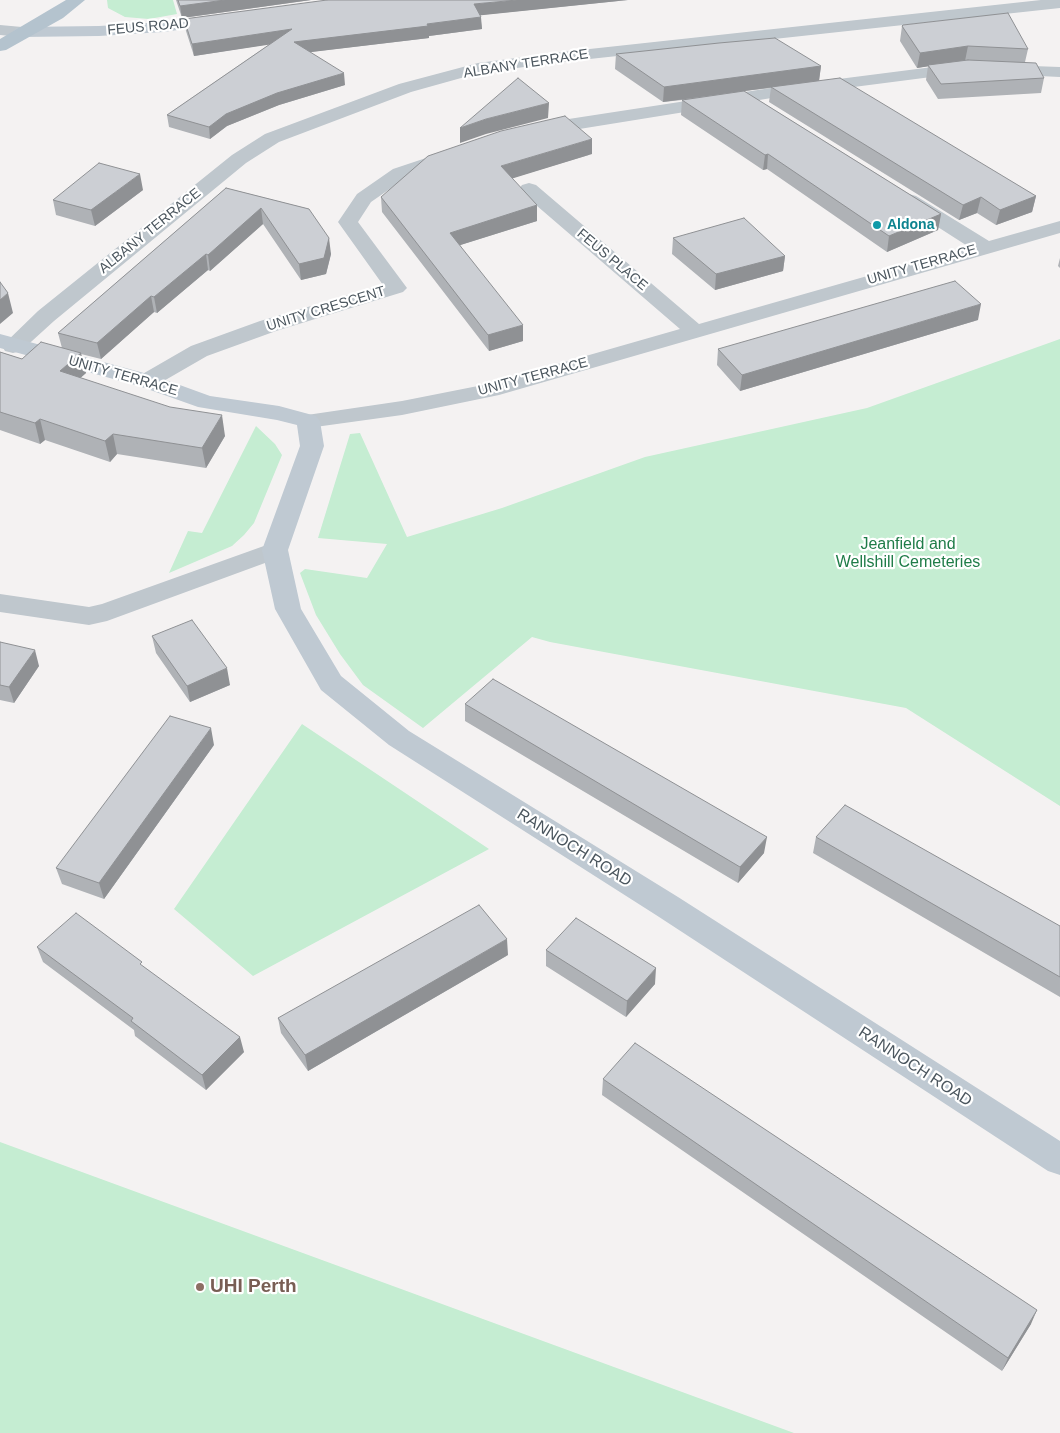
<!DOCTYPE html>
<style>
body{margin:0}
canvas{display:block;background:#f4f2f2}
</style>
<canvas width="1060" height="1433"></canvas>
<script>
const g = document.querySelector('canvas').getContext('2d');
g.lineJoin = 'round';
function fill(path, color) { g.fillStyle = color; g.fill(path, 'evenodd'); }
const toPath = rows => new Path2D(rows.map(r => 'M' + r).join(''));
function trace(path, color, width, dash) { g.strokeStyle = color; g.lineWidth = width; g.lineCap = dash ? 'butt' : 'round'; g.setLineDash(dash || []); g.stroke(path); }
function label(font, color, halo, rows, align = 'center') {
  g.font = font + ' Arial,sans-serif'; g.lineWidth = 4.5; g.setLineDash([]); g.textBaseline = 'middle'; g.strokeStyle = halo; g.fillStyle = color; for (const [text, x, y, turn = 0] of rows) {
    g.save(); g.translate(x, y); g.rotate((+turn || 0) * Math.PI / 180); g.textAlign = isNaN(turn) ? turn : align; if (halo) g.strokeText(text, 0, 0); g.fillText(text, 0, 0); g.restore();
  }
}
fill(toPath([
 [107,0,173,0,177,14,149,19,125,17,108,8],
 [1060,339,1060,806,906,708,550,642,532,637,423,728,363,685,340,654,316,615,300,573,305,569,367,578,387,544,318,538,350,434,360,433,407,537,502,508,645,457,867,408],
 [256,426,275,444,282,455,254,523,244,535,232,546,169,573,188,531,202,533],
 [302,724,489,849,253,976,174,909],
 [0,1142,794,1433,0,1433]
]), '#c5edd2');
fill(toPath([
 [1041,0,1060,0,1060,8,562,62,479,73,411,92,279,142,246,163,54,321,21,351,13,353,5,351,2,346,38,311,232,155,265,134,399,84,478,63,562,52,1041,0],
 [0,25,22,27,28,28,31,32,28,36,22,37,0,35,0,25],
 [964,63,970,64,973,68,970,72,784,96,536,136,529,134,527,130,529,126,536,124,784,86,964,63],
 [1004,65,1060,67,1060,77,998,74,995,70,998,66,1004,65],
 [447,151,454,153,457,157,454,161,407,177,371,202,358,222,407,288,403,292,276,331,207,356,155,386,147,388,139,386,136,381,139,376,191,346,260,321,383,285,338,222,357,194,393,169,447,151],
 [529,183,536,185,699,324,969,247,902,204,899,200,902,196,909,194,916,196,989,241,1060,221,1060,233,499,395,402,415,308,428,300,426,296,421,300,416,402,401,488,384,680,329,522,193,519,189,522,185,529,183],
 [275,542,284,544,288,550,284,556,107,621,89,625,0,612,0,594,89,607,102,604,275,542]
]), '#bfc7cd');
fill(toPath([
 [223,14,229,15,232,19,229,23,163,32,99,36,22,37,16,36,13,32,16,28,22,27,99,26,163,22,223,14],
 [0,334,155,376,210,396,279,406,316,416,320,421,324,446,288,550,301,609,341,676,409,731,678,897,1060,1141,1060,1175,1048,1171,656,915,389,745,321,690,275,609,262,550,300,446,297,425,277,420,198,407,139,386,0,348,0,334]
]), '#bfc9d2');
fill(toPath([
 [66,0,85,0,63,18,6,50,0,51,0,39,66,0]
]), '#b4c3ce');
fill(toPath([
 [176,0,311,0,182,18],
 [628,0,480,15,482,29,429,36,429,38,310,52,345,85,279,105,227,126,210,139,169,127,167,115,270,44,194,56,186,31,184,19],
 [902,26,1028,49,1025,62,1044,78,1041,93,938,99,926,80,928,66,917,68,900,41],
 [616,54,821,66,819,80,1036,196,1032,212,996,225,977,213,959,220,769,102,771,88,744,91,941,214,938,230,887,252,767,169,763,170,681,115,682,100,663,102,615,69],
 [592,154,512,178,537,221,460,245,523,341,489,351,382,212,381,197],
 [226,188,309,209,331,254,326,274,301,280,263,224,210,271,208,270,157,313,154,312,101,359,81,354,86,373,80,378,225,436,206,468,117,454,110,462,45,440,40,444,0,430,0,352,22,359,62,348,58,333],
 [143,190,95,226,56,215,53,200],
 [673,238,785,256,783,271,715,290,672,254],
 [1060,258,1060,268,1058,266],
 [978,320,740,391,717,365,718,349],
 [152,636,230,685,190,702,156,653],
 [0,642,39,666,14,703,0,700],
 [465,704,764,853,738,883,465,721],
 [214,745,104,899,62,884,56,868],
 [816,837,1060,926,1060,997,813,853],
 [37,947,144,967,244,1052,206,1090,135,1036,134,1030,43,962],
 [546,950,655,984,626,1017,546,966],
 [508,955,308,1071,281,1033,278,1018],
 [603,1079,1031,1324,1002,1371,602,1095]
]), '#afb2b6');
fill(toPath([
 [225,0,311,0,182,18,180,6],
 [517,0,628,0,474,16,474,4],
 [481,17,482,29,429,36,429,38,295,54,294,42],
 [292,29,293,41,194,56,192,44],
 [968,46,965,61,917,68,920,53],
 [821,66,819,81,663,102,664,87],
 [344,73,345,85,279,105,227,126,210,139,209,127,226,114,277,93],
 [549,103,548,118,486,134,460,143,460,128,486,119],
 [592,139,592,154,501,182,501,166],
 [768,154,767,169,763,170,765,155],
 [140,174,143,190,95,226,91,210],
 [1036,196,1032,212,996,225,1000,210],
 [981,197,977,213,959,220,963,205],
 [537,205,537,221,451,248,450,233],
 [261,208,263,224,210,271,208,255],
 [941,214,938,230,887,252,889,236],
 [329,238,331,254,326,274,301,280,299,264],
 [206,254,208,270,157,313,154,297],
 [785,256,783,271,715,290,716,274],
 [8,293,13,313,0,324,0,300],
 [151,296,154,312,101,359,97,343],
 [981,304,978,320,740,391,742,375],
 [523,325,523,341,489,351,488,335],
 [81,353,86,373,65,392,60,371],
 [222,415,225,436,206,468,202,448],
 [40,419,45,440,40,444,35,423],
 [113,434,117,454,110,462,105,441],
 [35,650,39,666,14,703,9,687],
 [227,668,230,685,190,702,187,686],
 [211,728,214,745,104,899,99,883],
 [767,837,764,853,738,883,740,867],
 [507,939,508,955,308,1071,305,1055],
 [656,968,655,984,626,1017,627,1001],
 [240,1037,244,1052,206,1090,202,1075],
 [1037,1310,1031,1324,1002,1371,1008,1358]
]), '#8f9194');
const building = toPath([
 [178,0,225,0,180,6,178,0],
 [327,0,517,0,474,4,481,17,427,24,428,26,294,42,344,73,277,93,226,114,209,127,167,115,292,29,192,44,184,19,327,0],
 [1008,13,1028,49,968,46,920,53,902,26,903,25,1008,13],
 [775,38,821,66,664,87,616,54,719,43,775,38],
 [968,60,1036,63,1044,78,941,84,928,65,968,60],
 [518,78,549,103,486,119,460,128,518,78],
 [840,78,1036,196,1000,210,981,197,963,205,771,87,840,78],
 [744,91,941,214,889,236,768,154,765,155,682,100,744,91],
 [565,116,592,139,501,166,537,205,450,233,523,325,488,335,381,197,428,156,501,131,565,116],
 [99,163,140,174,91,210,53,200,99,163],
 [226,188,309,209,329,238,324,258,299,264,261,208,208,255,206,254,154,297,151,296,97,343,58,333,226,188],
 [744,218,785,256,716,274,673,238,744,218],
 [955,281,981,304,742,375,718,349,955,281],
 [0,282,8,293,0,300,0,282],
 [41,342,81,353,60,371,170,407,222,415,202,448,113,434,105,441,40,419,35,423,0,412,0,352,22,359,41,342],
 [192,620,227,668,187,686,152,636,192,620],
 [0,642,35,650,9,687,0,685,0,642],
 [493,679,767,837,740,867,465,704,493,679],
 [170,716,211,728,99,883,56,868,170,716],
 [845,805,1060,926,1060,977,816,837,845,805],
 [479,905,507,939,305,1055,278,1018,479,905],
 [76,913,142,962,140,964,240,1037,202,1075,131,1021,133,1018,37,947,76,913],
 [576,918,656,968,627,1001,546,950,576,918],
 [635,1043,1037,1310,1008,1358,603,1079,635,1043]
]);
fill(building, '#cccfd4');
trace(building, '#8f9194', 1);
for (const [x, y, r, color] of [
 [877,225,5,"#0f9aa8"],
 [200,1287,5,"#8d6e63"]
]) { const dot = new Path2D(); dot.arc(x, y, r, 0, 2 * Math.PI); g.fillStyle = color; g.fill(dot); trace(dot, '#fff', 2); }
label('14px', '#4b565e', '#fff', [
 ["FEUS ROAD",148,27,-5],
 ["ALBANY TERRACE",526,64,-9],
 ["ALBANY TERRACE",150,231,-39],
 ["FEUS PLACE",612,260,40],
 ["UNITY TERRACE",922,265,-16],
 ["UNITY CRESCENT",326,309,-17],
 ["UNITY TERRACE",123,376,16],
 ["UNITY TERRACE",533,377,-15]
]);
label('bold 14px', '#0d838f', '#fff', [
 ["Aldona",887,225]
], 'left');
label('16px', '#1f7c48', '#fff', [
 ["Jeanfield and",908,545],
 ["Wellshill Cemeteries",908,563]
]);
label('16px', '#4b565e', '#fff', [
 ["RANNOCH ROAD",574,848,32],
 ["RANNOCH ROAD",915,1067,33]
]);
label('bold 19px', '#785e54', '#fff', [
 ["UHI Perth",210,1287]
], 'left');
</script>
